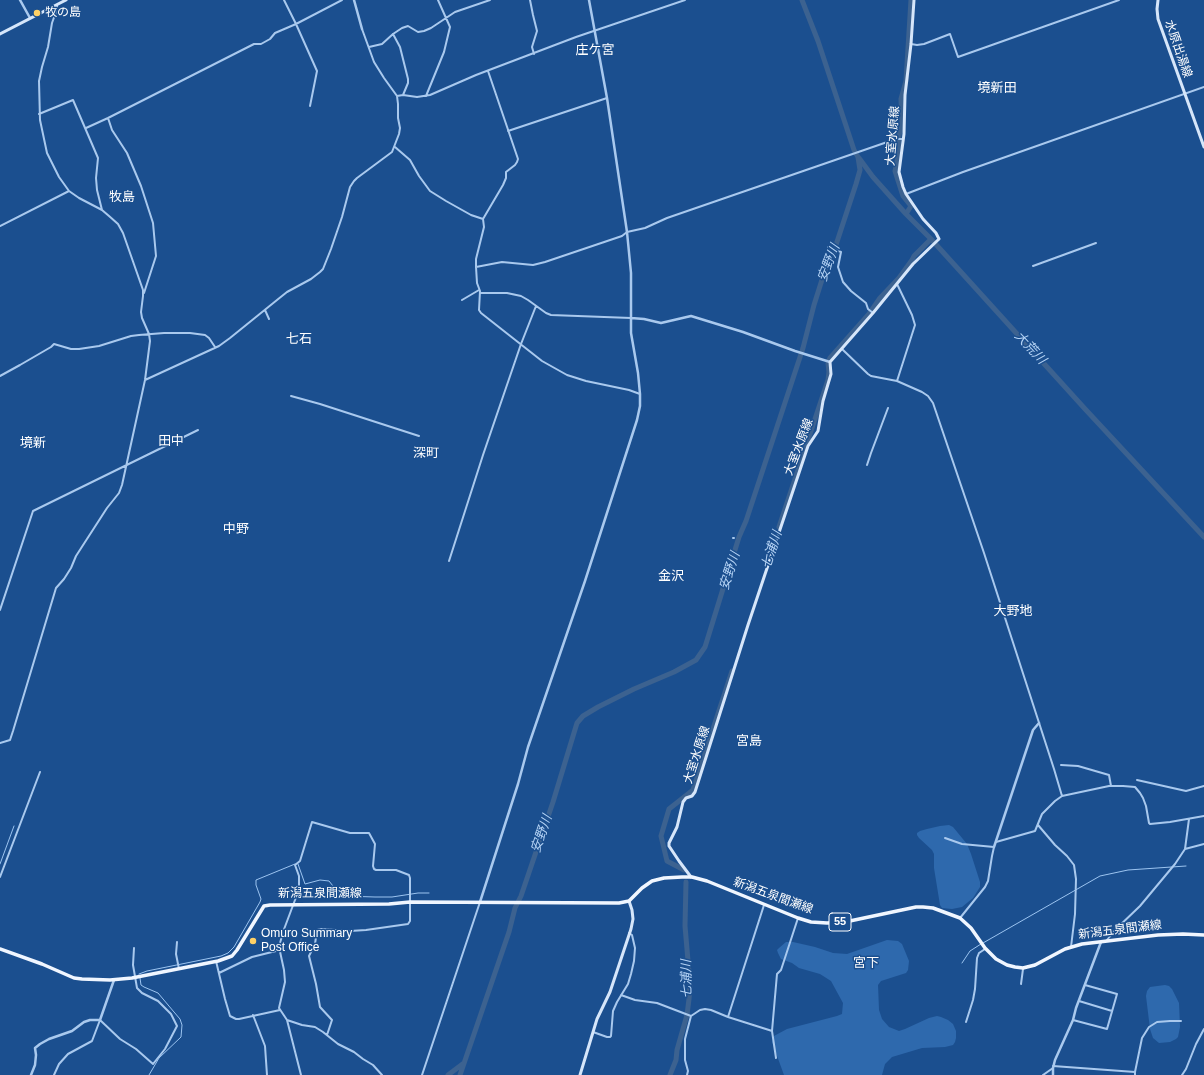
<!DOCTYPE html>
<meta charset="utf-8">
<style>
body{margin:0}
canvas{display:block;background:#1b4f8f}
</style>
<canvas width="1204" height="1075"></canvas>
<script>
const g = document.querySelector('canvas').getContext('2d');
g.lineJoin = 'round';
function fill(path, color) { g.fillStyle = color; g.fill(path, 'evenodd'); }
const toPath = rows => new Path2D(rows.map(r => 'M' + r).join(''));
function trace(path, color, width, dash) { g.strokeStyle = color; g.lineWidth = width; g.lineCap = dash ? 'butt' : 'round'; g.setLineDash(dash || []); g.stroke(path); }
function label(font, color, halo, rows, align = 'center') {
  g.font = font + ' Arial,"Noto Sans JP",sans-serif'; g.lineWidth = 3; g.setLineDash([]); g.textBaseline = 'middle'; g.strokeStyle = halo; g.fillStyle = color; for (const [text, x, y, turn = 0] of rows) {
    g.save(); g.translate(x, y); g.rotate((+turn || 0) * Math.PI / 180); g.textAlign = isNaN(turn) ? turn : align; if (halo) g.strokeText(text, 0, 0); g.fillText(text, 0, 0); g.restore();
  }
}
fill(toPath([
 [949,825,953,827,967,844,971,854,980,882,980,887,973,898,962,907,952,909,942,908,940,905,934,868,934,854,932,850,919,838,917,835,917,833,920,831,927,829,940,826],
 [887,940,898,941,902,944,909,961,908,970,906,973,881,981,878,985,879,1010,882,1019,889,1027,899,1031,905,1029,929,1018,937,1016,941,1017,948,1020,953,1024,956,1031,956,1038,955,1042,953,1045,945,1047,922,1048,892,1057,885,1064,882,1075,784,1075,772,1042,774,1036,787,1029,837,1016,842,1014,843,1003,831,981,820,974,799,968,792,963,781,959,778,953,777,950,779,948,786,942,793,942,815,947,833,953,847,954],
 [1165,985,1169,986,1172,989,1179,1003,1180,1027,1178,1037,1176,1039,1170,1042,1159,1043,1153,1038,1150,1029,1146,996,1147,991,1150,987]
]), '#2e69ad');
trace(toPath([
 [0,864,14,826],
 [298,864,305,884,320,880,329,881,337,891,344,896,375,897,392,897,418,893,429,893],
 [983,943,1100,876,1128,870,1186,866],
 [962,963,970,951,981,944],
 [139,974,147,971,221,956,228,953,234,947,260,902,261,899,256,885,256,880,295,864],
 [140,978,141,985,144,987,158,993,174,1012,180,1019,182,1025,181,1037,159,1058,149,1075]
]), '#9cc4f0', 1);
trace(toPath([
 [859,158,873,177,906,214,931,239,1086,410,1204,537],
 [906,214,911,206,903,196,895,171,898,157,899,135,902,126,901,99,906,81,911,0],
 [779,527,828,380,829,372,828,363,830,358,869,314,880,298,899,278,912,260,914,256,931,239],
 [684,870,667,861,661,836,669,809,693,790,732,671],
 [448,1075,464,1063],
 [460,1075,509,932,515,908,521,896,553,802,577,723,583,716,598,707,634,689,674,672,696,660,705,647,739,537,746,521,803,348,814,305,826,267,833,254,856,184,860,170,858,157,854,150,818,41,802,0],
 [670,1075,676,1060,677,1050,687,1015,689,999,690,984,685,926,686,882]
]), '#3c6290', 5);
trace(toPath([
 [284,0,296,24,317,71,310,106],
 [530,0,533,15,537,31,532,47,534,54],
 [393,34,400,47,408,79,408,83,403,95],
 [911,44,917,45,924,44,950,34,958,57,1119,0],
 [369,47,382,44,393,34,402,28,408,26,418,32,424,31,431,28,455,12,490,0],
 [488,71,518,159,517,162,515,165,506,172,506,178,503,185,483,219,484,227,476,259,476,267,477,283,480,291,479,310,481,313,542,361,567,375,586,381,629,390,640,394],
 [397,96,403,95,417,97,430,95,476,75,576,37,685,0],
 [426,96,444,52,450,27,438,0],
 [39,114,73,100,98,158,96,178,97,190,102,210],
 [108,118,112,130,127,153,141,186,153,223,156,256,144,293],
 [86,128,108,118,254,44,261,44,270,39,275,33,296,24,342,0],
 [508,131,607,98],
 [395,147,410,160,419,176,430,191,446,201,471,215,483,219],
 [906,194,963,172,1204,87],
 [0,226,69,191],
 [828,247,841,252,838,267,843,282,851,291,866,303,868,309,873,313],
 [1033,266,1096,243],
 [476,267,502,262,533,265,545,262,622,236,627,232,645,228,667,218,896,139,903,139],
 [897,284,912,315,915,325,897,381],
 [480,293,507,293,521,296,528,300,546,313,551,315,631,318],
 [462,300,479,290],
 [265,310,269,319],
 [842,349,868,374,871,376,897,381,922,392,928,396,933,403,984,553,1054,769,1062,796],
 [0,376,20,365,51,347,54,344,71,349,79,349,99,346,131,336,139,335,164,333,190,333,205,335,209,338,215,347],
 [145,380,219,346,230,338,277,300,287,292,311,279,320,272,323,269,331,249,342,217,350,187,354,181,357,178,392,152,399,134,400,128,398,118,398,104,397,96,384,78,374,62,362,29],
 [291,396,320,404,419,436],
 [867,465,871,453,888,408],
 [733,538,734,538],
 [449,561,483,455,521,344,536,306],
 [0,610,33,511,198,430],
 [0,743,10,740,13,731,56,588,64,579,71,568,76,556,107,508,119,493,122,485,145,380,150,341,149,334,142,318,141,312,143,296,143,290,123,233,118,224,109,216,102,210,79,198,69,191,59,177,47,153,40,120,39,81,42,67,48,47,52,23,57,9,57,5],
 [1061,765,1078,766,1109,775,1111,786],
 [1137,780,1186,791,1204,786],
 [1038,825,1055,845,1067,856,1074,865,1076,879,1075,914,1071,947],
 [945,838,962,844,994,847,992,856,988,881,985,887,960,918],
 [996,842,1035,831,1042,814,1055,801,1062,796,1109,786,1123,786,1135,787,1140,793,1143,798,1146,806,1149,823,1150,824,1170,822,1204,816],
 [1185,849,1204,844],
 [0,877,40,772],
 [1107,940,1115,930,1140,906,1175,864,1185,849,1189,819],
 [177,942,176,954,179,969],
 [216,961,225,999,230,1016,236,1019,239,1019,280,1010],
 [219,973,252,957,280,950],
 [1021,984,1023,969],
 [621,995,635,1000,657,1003,691,1016],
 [1079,1001,1112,1011],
 [253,1015,265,1046,267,1075],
 [728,1017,764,905],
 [287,1020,302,1025,315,1027,323,1032,338,1044,354,1052,363,1059,373,1065,382,1075],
 [1073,1020,1107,1029,1117,994,1085,985],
 [966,1022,973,1000,975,989,977,958,979,953,985,949],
 [593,1032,607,1037,610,1037,611,1036,613,1011,617,1002,628,984,631,974,634,961,635,948,632,935,629,933],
 [776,1058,772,1031,777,974,781,970,798,918],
 [1053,1066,1135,1072,1135,1075],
 [1135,1072,1142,1038,1149,1027,1157,1022,1170,1021,1181,1021],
 [54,1075,59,1064,68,1054,92,1041,100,1020,120,1039,136,1049,153,1064,165,1049,177,1026,171,1014,158,1001,142,993,137,988,133,965,134,948],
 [301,1075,287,1020,279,1008,285,982,284,970,279,947,283,932,298,892,299,885,299,876,295,865,300,861,312,822,350,833,369,833,375,844,373,866,374,869,376,870,396,870,409,875,410,878,410,921,408,924,366,930,350,931,321,929,317,930,315,944,309,956,316,984,320,1007,332,1020,327,1035],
 [422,1075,480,902],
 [687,1075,688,1071,685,1060,685,1039,691,1016,700,1010,705,1009,711,1010,728,1017,769,1030,772,1031],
 [1043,1075,1053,1068],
 [1182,1075,1186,1069,1196,1044,1204,1029]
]), '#a9c9ee', 2);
trace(toPath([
 [20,0,30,18],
 [354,0,362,29],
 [631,318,644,319,661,323,691,316,743,332,795,351,830,362],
 [994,847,1033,730,1039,723],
 [480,902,518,784,528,747,585,581,637,420,640,406,640,394,638,373,631,333,631,273,627,232,607,98,589,0],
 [31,1075,35,1065,36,1055,35,1048,40,1044,49,1039,72,1031,84,1022,90,1020,100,1020,114,980],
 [1053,1075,1053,1068,1055,1060,1073,1020,1076,1008,1101,942]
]), '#a9c9ee', 2.5);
trace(toPath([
 [1158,0,1157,9,1158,19,1204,147],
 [0,34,66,0],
 [691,877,679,861,669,846,669,843,677,827,683,802,686,798,692,796,695,792,748,625,808,446,818,431,823,401,831,374,830,362,873,313,913,264,939,239,936,233,923,219,906,194,903,187,899,172,904,134,905,95,911,44,914,0],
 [580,1075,597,1019,610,992,631,929,633,919,632,910,629,901]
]), '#d6e6fa', 3);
trace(toPath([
 [0,949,42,964,74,978,82,979,110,980,132,978,218,961,232,956,237,950,264,906,270,905,389,904,410,902,619,903,629,901,642,888,652,881,664,878,682,877,692,877,707,881,798,918,811,922,827,923,845,922,916,907,923,907,933,908,960,918,971,928,985,948,996,959,1007,965,1015,967,1023,968,1035,965,1065,949,1082,944,1158,935,1183,934,1204,935]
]), '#f0f6ff', 3.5);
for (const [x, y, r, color] of [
 [37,13,4,"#ffd166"],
 [253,941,4,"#ffd166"]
]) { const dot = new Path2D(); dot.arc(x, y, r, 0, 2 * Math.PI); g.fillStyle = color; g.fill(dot); trace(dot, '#1b4f8f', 1.5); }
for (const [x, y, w] of [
 [840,922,22]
]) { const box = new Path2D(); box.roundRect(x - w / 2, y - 9, w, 18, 3); g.fillStyle = '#1b4f8f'; g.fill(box); trace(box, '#fff', 1); }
label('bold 11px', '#fff', null, [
 ["55",840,922]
]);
label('12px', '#fff', '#1b4f8f', [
 ["牧の島",45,13],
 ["Omuro Summary",261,934],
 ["Post Office",261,948]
], 'left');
label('12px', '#fff', '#1b4f8f', [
 ["水原出湯線",1178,49,71],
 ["大室水原線",893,136,-85],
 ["大室水原線",799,447,-69],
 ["大室水原線",697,755,-72],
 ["新潟五泉間瀬線",320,894],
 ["新潟五泉間瀬線",773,896,20],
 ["新潟五泉間瀬線",1120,930,-7]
]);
label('13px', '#fff', '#1b4f8f', [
 ["庄ケ宮",595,50],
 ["境新田",997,88],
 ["牧島",122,197],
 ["七石",299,339],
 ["田中",171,441],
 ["境新",33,443],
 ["深町",426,453],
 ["中野",236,529],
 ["金沢",671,576],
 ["大野地",1013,611],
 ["宮島",749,741],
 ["宮下",866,963]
]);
label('italic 13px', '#b5d3f5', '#1b4f8f', [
 ["安野川",829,263,-69],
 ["大荒川",1030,348,47],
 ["七浦川",772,550,-72],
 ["安野川",730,571,-72],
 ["安野川",542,834,-71],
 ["七浦川",687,979,-91]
]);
</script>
